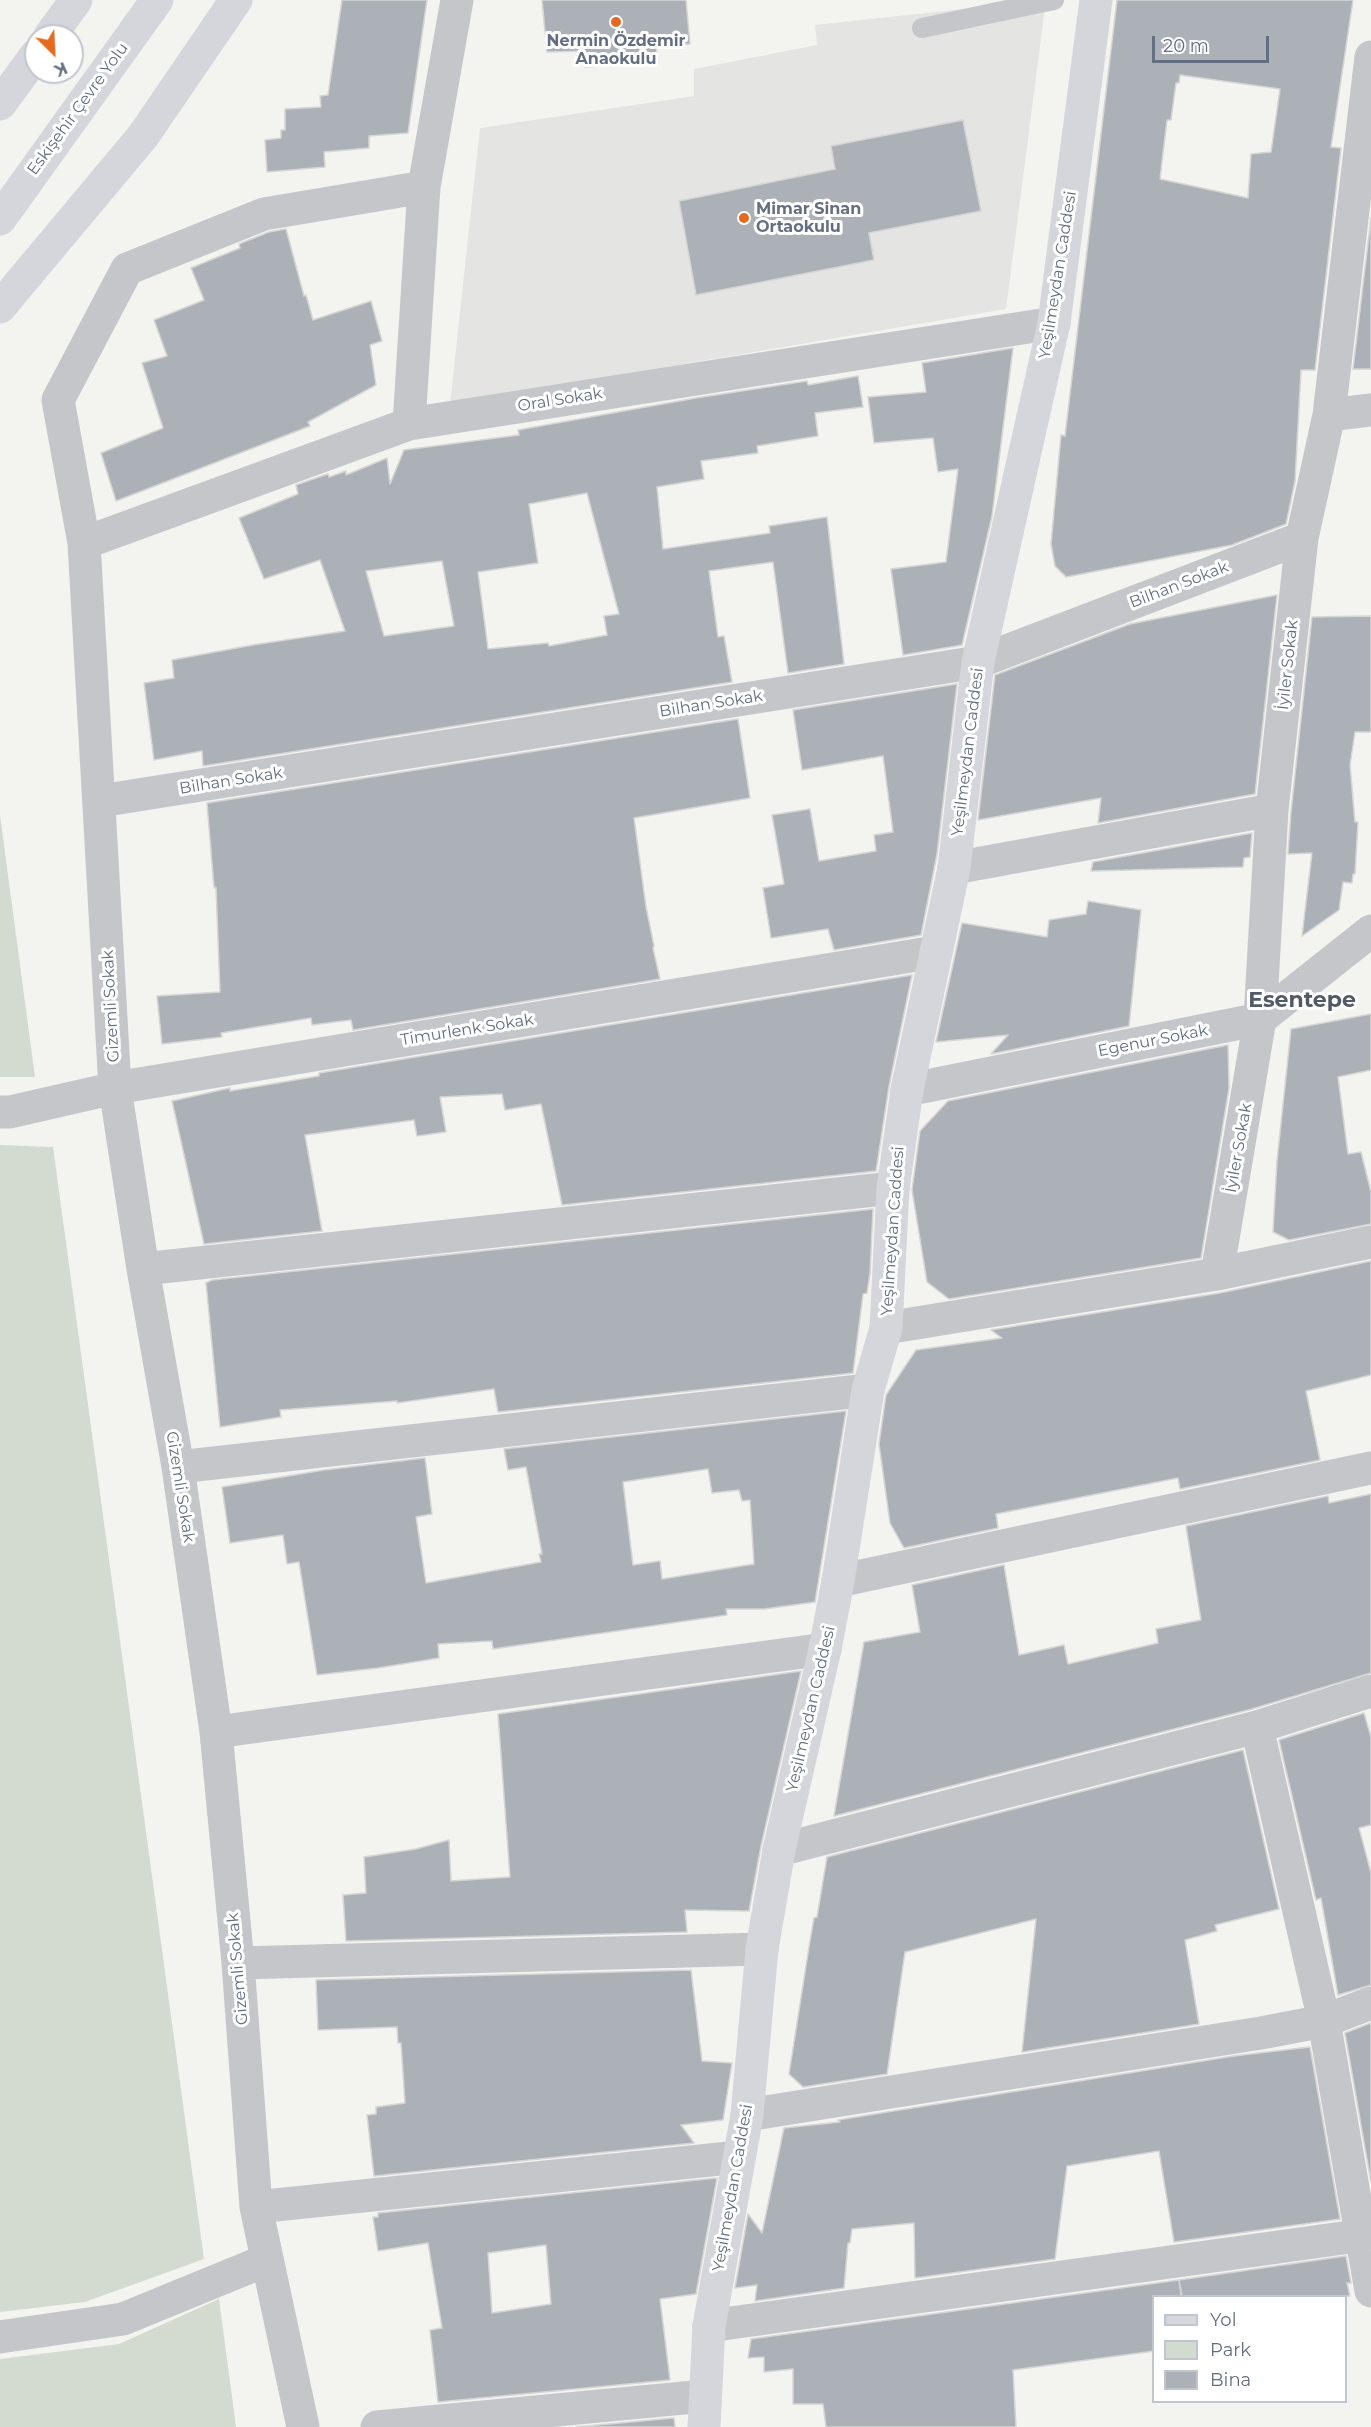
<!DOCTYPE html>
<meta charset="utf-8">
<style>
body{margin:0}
#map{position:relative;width:1371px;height:2427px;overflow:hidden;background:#f3f4f0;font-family:Montserrat,sans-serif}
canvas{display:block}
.legend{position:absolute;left:1152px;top:2295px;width:195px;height:108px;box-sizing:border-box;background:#fff;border:2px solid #c1c5cd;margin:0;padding:8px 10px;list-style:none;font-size:18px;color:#636f81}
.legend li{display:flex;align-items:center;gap:12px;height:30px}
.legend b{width:30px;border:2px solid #c1c5cd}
.north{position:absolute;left:24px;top:24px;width:60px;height:60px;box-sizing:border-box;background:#fff;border:2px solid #c1c5cd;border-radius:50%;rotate:156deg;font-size:16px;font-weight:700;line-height:24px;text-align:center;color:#636f81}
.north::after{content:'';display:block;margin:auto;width:21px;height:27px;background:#e46a20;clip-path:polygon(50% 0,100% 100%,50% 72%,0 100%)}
.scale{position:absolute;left:1152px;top:36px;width:117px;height:27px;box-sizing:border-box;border:3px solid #636f81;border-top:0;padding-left:8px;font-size:18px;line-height:21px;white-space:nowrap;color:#636f81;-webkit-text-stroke:4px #fff;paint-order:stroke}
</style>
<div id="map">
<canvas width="1371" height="2427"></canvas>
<ul class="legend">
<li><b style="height:8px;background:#d4d6dc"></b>Yol</li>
<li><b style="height:16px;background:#d3dbd1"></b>Park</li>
<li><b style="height:16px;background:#acb1b8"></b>Bina</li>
</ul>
<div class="north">K</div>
<div class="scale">20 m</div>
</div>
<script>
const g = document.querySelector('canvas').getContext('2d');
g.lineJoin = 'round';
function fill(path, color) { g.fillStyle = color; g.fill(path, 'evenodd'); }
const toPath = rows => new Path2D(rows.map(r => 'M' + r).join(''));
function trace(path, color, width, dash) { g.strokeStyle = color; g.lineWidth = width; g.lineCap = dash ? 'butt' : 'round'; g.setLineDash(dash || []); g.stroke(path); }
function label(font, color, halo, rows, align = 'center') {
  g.font = font + ' Montserrat,sans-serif'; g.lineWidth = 6; g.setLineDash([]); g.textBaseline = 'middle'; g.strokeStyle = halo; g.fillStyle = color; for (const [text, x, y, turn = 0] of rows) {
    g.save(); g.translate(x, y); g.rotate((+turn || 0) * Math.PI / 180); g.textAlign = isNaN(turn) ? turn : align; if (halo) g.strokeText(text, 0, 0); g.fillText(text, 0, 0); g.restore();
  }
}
fill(toPath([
 [1046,0,1006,309,450,404,480,128,694,96,694,69,817,45,815,25]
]), '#e4e5e3');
fill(toPath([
 [0,815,35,1077,0,1077],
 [0,1145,53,1147,204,2259,85,2302,0,2312],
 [219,2299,236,2427,0,2427,0,2359,119,2344]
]), '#d3dbd1');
const building = toPath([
 [342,0,427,0,408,133,369,136,369,148,324,152,325,167,267,172,265,140,281,138,281,130,285,130,285,109,321,107,320,96,328,95,342,0],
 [542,0,686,0,690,44,656,45,658,63,585,67,584,51,547,52,542,0],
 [1117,0,1353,0,1331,147,1341,148,1315,370,1301,370,1295,481,1286,524,1232,545,1066,577,1055,566,1051,544,1061,435,1065,436,1117,0],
 [1180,75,1280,89,1271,152,1251,154,1248,198,1160,179,1167,120,1171,120,1176,83,1179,83,1180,75],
 [963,120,981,211,869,233,874,260,696,295,679,201,835,169,831,146,963,120],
 [1371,218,1371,369,1353,369,1371,218],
 [286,229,304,296,306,295,313,320,371,301,382,341,370,345,376,385,308,422,310,426,116,501,101,453,163,428,142,363,167,356,154,320,204,300,191,268,240,248,239,244,269,232,286,229],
 [1013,348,992,516,962,645,903,655,891,569,946,562,958,469,938,472,933,438,874,443,868,397,926,392,922,363,1013,348],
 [858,376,863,407,815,413,818,436,757,446,758,453,701,461,704,479,657,487,663,549,770,533,769,526,827,517,844,664,788,673,773,562,709,571,718,637,724,636,732,682,203,766,202,751,154,760,144,683,174,678,172,660,253,645,345,631,320,560,264,579,239,518,298,494,296,485,328,474,329,477,346,471,346,475,387,458,390,484,404,450,519,435,518,430,696,398,807,381,808,385,858,376],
 [587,493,619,614,604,616,607,635,549,646,548,643,488,649,478,572,538,563,529,504,587,493],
 [442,561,454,626,384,636,366,571,442,561],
 [1277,595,1255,794,1098,823,1101,798,978,820,995,675,1130,624,1277,595],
 [1371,616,1371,732,1355,732,1350,765,1355,822,1358,822,1355,874,1353,874,1352,883,1343,882,1339,910,1302,936,1312,853,1288,854,1291,812,1312,617,1371,616],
 [957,684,937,854,921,935,834,950,828,929,771,938,763,888,784,884,772,815,810,809,819,861,876,851,874,835,893,832,883,756,802,770,793,710,957,684],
 [738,719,750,798,634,818,646,907,654,946,653,948,660,979,353,1030,351,1020,312,1025,311,1018,221,1033,222,1037,162,1044,157,996,220,992,216,887,214,888,207,803,738,719],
 [1252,833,1250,857,1244,858,1243,867,1091,871,1093,862,1252,833],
 [1088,901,1141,910,1129,1026,991,1054,1008,1035,936,1042,962,923,1047,937,1049,920,1086,914,1088,901],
 [912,975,889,1086,876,1171,562,1205,541,1104,505,1110,502,1094,440,1097,446,1132,417,1136,414,1120,305,1135,322,1231,204,1244,172,1101,230,1088,230,1091,319,1076,319,1073,912,975],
 [1371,1014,1371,1070,1338,1077,1348,1154,1361,1152,1371,1192,1371,1224,1289,1240,1273,1232,1277,1161,1291,1029,1371,1014],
 [1228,1045,1229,1088,1201,1258,949,1299,927,1282,912,1190,920,1131,948,1101,1228,1045],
 [873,1209,870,1273,867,1293,863,1294,853,1373,498,1412,494,1389,397,1403,397,1401,280,1410,281,1417,220,1427,206,1283,212,1280,873,1209],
 [1371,1261,1371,1375,1306,1391,1320,1460,1180,1489,1178,1478,996,1514,998,1528,904,1548,890,1523,879,1444,886,1395,916,1350,1002,1338,991,1330,1220,1293,1371,1261],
 [846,1411,815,1602,764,1609,726,1609,727,1615,493,1649,492,1641,438,1644,439,1658,378,1668,317,1675,299,1562,287,1564,283,1535,230,1543,222,1487,324,1470,425,1458,432,1514,416,1517,426,1583,541,1562,539,1554,542,1554,526,1467,508,1470,504,1449,846,1411],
 [708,1469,712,1493,739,1490,742,1501,750,1500,754,1564,662,1579,660,1561,633,1565,623,1482,708,1469],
 [1371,1494,1371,1673,1252,1709,834,1816,864,1642,920,1632,912,1585,1004,1565,1019,1655,1064,1645,1068,1664,1158,1643,1156,1629,1201,1620,1186,1526,1328,1496,1329,1503,1371,1494],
 [801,1671,761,1846,749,1911,685,1910,687,1932,346,1941,343,1895,366,1893,364,1857,416,1849,449,1840,451,1881,510,1877,498,1714,801,1671],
 [1364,1713,1371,1737,1371,1825,1359,1828,1371,1873,1371,1985,1338,1995,1321,1898,1316,1900,1279,1740,1364,1713],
 [1243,1750,1279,1909,1215,1925,1217,1931,1185,1940,1199,2024,1022,2052,1036,1919,905,1952,887,2074,803,2087,789,2074,809,1947,814,1918,817,1917,827,1857,1243,1750],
 [691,1970,702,2061,732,2063,723,2120,681,2125,694,2143,374,2176,367,2115,376,2114,376,2107,405,2103,401,2043,398,2043,397,2027,318,2030,316,1980,691,1970],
 [1371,2023,1371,2182,1345,2033,1371,2023],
 [1310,2047,1340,2219,1174,2242,1159,2151,1067,2166,1055,2259,915,2278,914,2223,852,2229,850,2243,848,2243,844,2288,755,2301,757,2285,735,2288,748,2214,762,2233,784,2128,840,2122,838,2120,1234,2056,1310,2047],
 [717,2178,696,2294,660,2299,670,2380,438,2402,430,2330,442,2328,428,2243,378,2251,373,2217,378,2217,378,2213,717,2178],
 [546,2245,551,2304,492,2313,488,2253,546,2245],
 [1346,2256,1351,2283,1347,2283,1350,2296,1182,2296,1179,2280,1346,2256],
 [1179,2280,1181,2296,1154,2296,1154,2351,1013,2370,1016,2427,826,2427,823,2404,793,2404,793,2369,764,2372,764,2357,748,2358,751,2339,1179,2280],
 [674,2418,675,2427,576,2427,674,2418]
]);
fill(building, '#acb1b8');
trace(building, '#d5d5d3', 1.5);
trace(toPath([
 [922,28,1054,0]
]), '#c4c6ca', 20);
trace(toPath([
 [1329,415,1371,410],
 [409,424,424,187,457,0],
 [84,543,409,424,1054,323],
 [100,801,978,662,1302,538],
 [954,868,1272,810],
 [907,1090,1260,1019,1371,931],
 [0,1112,10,1112,115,1088,935,952],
 [143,1269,893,1188],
 [1217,1274,1260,1019,1272,810,1302,538,1329,415,1371,57],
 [886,1328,1217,1274,1371,1242],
 [178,1467,868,1390],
 [838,1581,1371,1468],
 [1257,1727,1324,2021,1371,2291],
 [216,1732,825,1649],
 [779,1850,1257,1727,1371,1691],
 [238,1963,762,1949],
 [747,2115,1261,2033,1324,2021,1371,2003],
 [256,2207,739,2157],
 [709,2326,1371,2234],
 [0,2337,123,2319,267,2260],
 [303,2427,256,2207,238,1963,216,1732,178,1467,143,1269,115,1088,84,543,58,400,127,269,264,214,424,187],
 [377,2427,705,2396]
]), '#c4c6ca', 33);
trace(toPath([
 [704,2427,709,2326,747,2115,762,1949,779,1850,825,1649,838,1581,868,1390,886,1328,893,1188,907,1090,954,868,978,662,1054,323,1096,0]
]), '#d4d6dc', 33);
trace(toPath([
 [50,36,76,0],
 [0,104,36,55],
 [0,219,157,0],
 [0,307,143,136,236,0]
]), '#d4d6dc', 33);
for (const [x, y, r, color] of [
 [616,22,6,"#e46a20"],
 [744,218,6,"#e46a20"]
]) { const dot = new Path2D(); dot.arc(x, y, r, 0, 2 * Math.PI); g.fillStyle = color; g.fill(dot); trace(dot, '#fff', 2); }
label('bold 16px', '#636f81', '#fff', [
 ["Nermin Özdemir",616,41],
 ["Anaokulu",616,59],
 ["Mimar Sinan",756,209,"left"],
 ["Ortaokulu",756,227,"left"]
]);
label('16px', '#636f81', '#fff', [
 ["Eskişehir Çevre Yolu",78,109,-54],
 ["Yeşilmeydan Caddesi",1058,275,-81],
 ["Oral Sokak",560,400,-9],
 ["Bilhan Sokak",1179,585,-21],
 ["İyiler Sokak",1288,665,-84],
 ["Bilhan Sokak",711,704,-9],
 ["Yeşilmeydan Caddesi",968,752,-83],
 ["Bilhan Sokak",231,781,-9],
 ["Gizemli Sokak",111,1006,-93],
 ["Timurlenk Sokak",467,1030,-9],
 ["Egenur Sokak",1153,1041,-11],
 ["İyiler Sokak",1239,1148,-80],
 ["Yeşilmeydan Caddesi",893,1231,-86],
 ["Gizemli Sokak",180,1487,81],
 ["Yeşilmeydan Caddesi",811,1709,-77],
 ["Gizemli Sokak",238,1969,-95],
 ["Yeşilmeydan Caddesi",733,2188,-80]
]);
label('bold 22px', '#515a66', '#fff', [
 ["Esentepe",1302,1001]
]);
</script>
